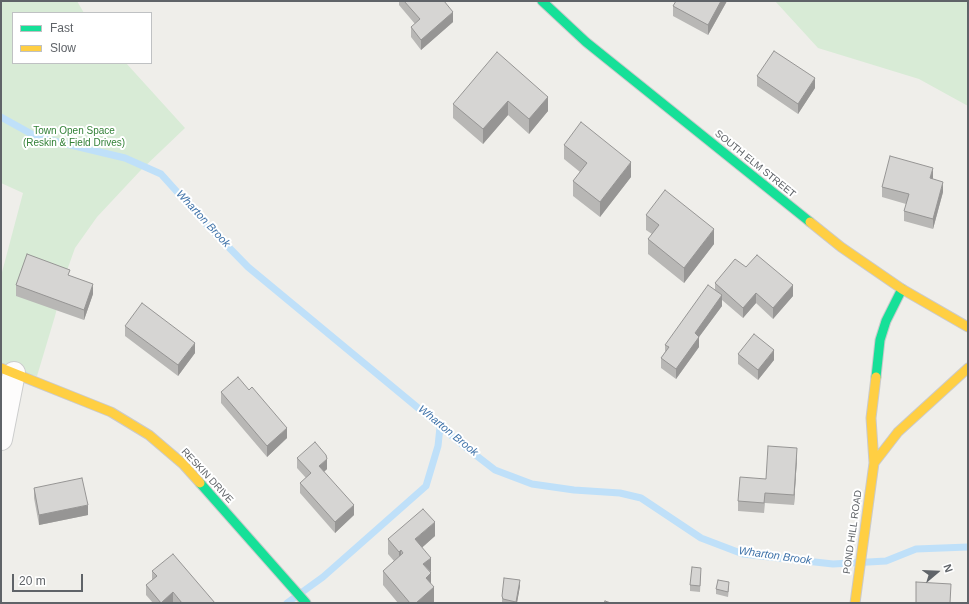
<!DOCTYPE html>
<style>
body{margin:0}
#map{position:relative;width:969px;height:604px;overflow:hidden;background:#efeeea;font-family:Arial,sans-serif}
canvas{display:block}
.frame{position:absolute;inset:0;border:2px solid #5f6368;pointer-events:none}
.legend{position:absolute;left:12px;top:12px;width:140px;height:52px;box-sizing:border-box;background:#fff;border:1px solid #bfc1c3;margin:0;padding:5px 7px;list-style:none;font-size:12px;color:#5f6368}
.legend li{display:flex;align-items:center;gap:8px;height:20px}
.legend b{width:20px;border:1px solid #bfc1c3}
.north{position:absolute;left:917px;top:552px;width:40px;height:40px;-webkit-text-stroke:3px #fff;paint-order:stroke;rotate:71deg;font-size:11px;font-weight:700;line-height:16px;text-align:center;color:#5f6368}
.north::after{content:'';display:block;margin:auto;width:14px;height:18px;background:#5f6368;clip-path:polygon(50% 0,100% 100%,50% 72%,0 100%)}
.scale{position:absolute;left:12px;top:574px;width:71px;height:18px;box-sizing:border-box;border:2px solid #5f6368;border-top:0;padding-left:5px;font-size:12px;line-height:14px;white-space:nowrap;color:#5f6368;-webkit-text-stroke:3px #fff;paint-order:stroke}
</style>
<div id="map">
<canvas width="969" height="604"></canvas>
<div class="frame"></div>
<ul class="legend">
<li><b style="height:5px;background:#16e098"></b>Fast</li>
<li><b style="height:5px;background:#ffcf43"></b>Slow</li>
</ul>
<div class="north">N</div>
<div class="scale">20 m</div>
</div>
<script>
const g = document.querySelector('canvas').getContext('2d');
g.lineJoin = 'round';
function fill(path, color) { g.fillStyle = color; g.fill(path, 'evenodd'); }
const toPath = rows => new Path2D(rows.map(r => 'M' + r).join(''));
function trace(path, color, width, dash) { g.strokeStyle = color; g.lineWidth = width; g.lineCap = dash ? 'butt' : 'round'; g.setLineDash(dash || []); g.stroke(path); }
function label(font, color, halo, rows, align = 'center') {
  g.font = font + ' Arial,sans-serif'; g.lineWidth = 4; g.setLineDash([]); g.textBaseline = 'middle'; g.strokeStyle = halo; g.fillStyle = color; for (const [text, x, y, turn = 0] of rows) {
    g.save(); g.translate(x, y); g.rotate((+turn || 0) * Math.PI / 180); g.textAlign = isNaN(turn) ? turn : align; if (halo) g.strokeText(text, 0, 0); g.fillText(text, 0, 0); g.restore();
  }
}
fill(toPath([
 [1,1,77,1,84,13,13,13,13,63,126,63,185,128,140,171,97,217,75,248,65,276,55,316,37,376,1,370,1,276,23,193,1,183],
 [775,1,968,1,968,106,919,79,818,48]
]), '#d8ebd6');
trace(toPath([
 [1,117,37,137,125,158,161,174,206,224,248,267,464,446,495,470,532,484,574,490,620,493,641,498,701,538,743,554,833,564,886,561,916,549,968,547],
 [287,603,323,577,426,486,438,446,440,427]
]), '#bfe0f9', 7);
const street = toPath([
 [1,439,14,373]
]);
const fast = toPath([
 [542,1,586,42,810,222],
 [876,377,880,340,886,321,902,289],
 [200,483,306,603]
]);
const slow = toPath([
 [810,222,841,247,902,289,968,327],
 [1,368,111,412,149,435,183,464,200,483],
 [874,463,898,432,968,368],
 [855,603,874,463,871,418,876,377]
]);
trace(street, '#cbcccc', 24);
trace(fast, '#cacacb', 11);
trace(slow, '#cacacb', 11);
trace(street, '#fdfcfc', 22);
trace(fast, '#16e098', 9);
trace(slow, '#ffcf43', 9);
fill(toPath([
 [399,1,444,1,453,22,421,50,411,37,411,27,415,24,399,5],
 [676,1,727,1,708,35,673,16,673,6],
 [757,76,815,88,798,114,757,86],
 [548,97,548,111,529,134,508,115,483,144,453,118,453,104],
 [564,145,631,177,600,217,573,196,573,181,580,172,564,159],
 [932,179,943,192,933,229,904,221,904,211,906,204,882,197,882,187],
 [646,215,714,244,684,283,648,254,648,239,652,234,646,230],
 [746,267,793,296,773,319,756,303,743,318,722,300,722,306,699,337,699,347,676,379,661,368,661,358,665,352,665,345,715,290,715,283],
 [70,276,93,294,84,320,16,296,16,285],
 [125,326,195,353,178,376,125,336],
 [738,354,774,360,758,380,738,364],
 [221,392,287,438,267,457,221,403],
 [297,458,327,469,324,472,354,515,335,533,300,493,300,483,306,478,297,468],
 [797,458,794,505,765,503,764,513,738,511,738,501,766,479],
 [34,488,88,515,39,525,34,498],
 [435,536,422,547,431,572,431,584,434,602,432,603,398,603,383,585,383,571,394,561,388,554,388,539],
 [152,571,215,603,153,603,146,595,146,585,152,580],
 [701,573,700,592,690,591,690,585],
 [520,586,517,602,522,603,502,603,502,596],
 [729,588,728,597,716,594,716,589]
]), '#b8b7b5');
fill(toPath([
 [721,1,727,1,708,35,708,25],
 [453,12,453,22,421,50,421,40],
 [815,78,815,88,798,114,798,104],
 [548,97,548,111,529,134,529,119],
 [508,101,508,115,483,144,483,129],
 [631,162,631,177,600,217,600,202],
 [933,168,933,179,930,189,930,178],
 [943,182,943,192,933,229,933,219],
 [714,229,714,244,684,283,684,268],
 [93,284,93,294,84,320,84,310],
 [793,285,793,296,773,319,773,308],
 [756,293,756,303,743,318,743,308],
 [722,295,722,306,699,337,699,347,676,379,676,369,695,333],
 [195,343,195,353,178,376,178,365],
 [774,350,774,360,758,380,758,370],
 [287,428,287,438,267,457,267,446],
 [797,448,797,458,794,505,794,495],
 [327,459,327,469,319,476,319,466],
 [88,505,88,515,39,525,39,515],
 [354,505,354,515,335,533,335,522],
 [435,522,435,536,415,554,415,539],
 [401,550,401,565,399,566,399,552],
 [431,558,431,572,423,564],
 [431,573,431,588,426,578],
 [520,580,520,586,517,603,516,603],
 [434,587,434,602,432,603,416,603],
 [173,592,173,603,161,603]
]), '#969594');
const building = toPath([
 [404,1,444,1,453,12,421,40,411,27,420,19,404,1],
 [676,1,721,1,708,25,673,6,676,1],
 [774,51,815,78,798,104,757,76,774,51],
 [497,52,548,97,529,119,508,101,483,129,453,104,497,52],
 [581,122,631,162,600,202,573,181,587,163,564,145,581,122],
 [890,156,933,168,930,178,943,182,933,219,904,211,909,194,882,187,890,156],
 [665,190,714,229,684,268,648,239,659,225,646,215,665,190],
 [27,254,70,270,68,275,93,284,84,310,16,285,27,254],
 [757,255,793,285,773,308,756,293,743,308,715,283,735,259,746,267,757,255],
 [708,285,722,295,695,333,699,337,676,369,661,358,669,347,665,345,708,285],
 [142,303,195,343,178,365,125,326,142,303],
 [754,334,774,350,758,370,738,354,754,334],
 [238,377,249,390,252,387,287,428,267,446,221,392,238,377],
 [315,442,326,455,327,459,319,466,354,505,335,522,300,483,311,473,297,458,315,442],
 [768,446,797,448,794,495,765,493,764,503,738,501,740,477,766,479,768,446],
 [82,478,88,505,39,515,34,488,82,478],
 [423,509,435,522,415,539,431,558,423,564,431,573,426,578,434,587,416,603,410,603,383,571,403,553,401,550,399,552,388,539,423,509],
 [173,554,215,603,182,603,173,592,161,603,146,585,157,576,152,571,173,554],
 [692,567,701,568,700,586,690,585,692,567],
 [504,578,520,580,516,602,503,599,502,596,504,578],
 [718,580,729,582,728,592,716,589,718,580],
 [916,582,951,584,950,603,916,603,916,582],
 [605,601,611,603,604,603,605,601]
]);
fill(building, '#d6d5d3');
trace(building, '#969594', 1);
label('10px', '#348238', '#fff', [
 ["Town Open Space",74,131],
 ["(Reskin & Field Drives)",74,143]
]);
label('10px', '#5f6368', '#fff', [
 ["SOUTH ELM STREET",755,164,39],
 ["RESKIN DRIVE",207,476,47],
 ["POND HILL ROAD",853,532,-82]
]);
label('italic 11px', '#4174aa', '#fff', [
 ["Wharton Brook",203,219,47],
 ["Wharton Brook",448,431,39],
 ["Wharton Brook",775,556,8]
]);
</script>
